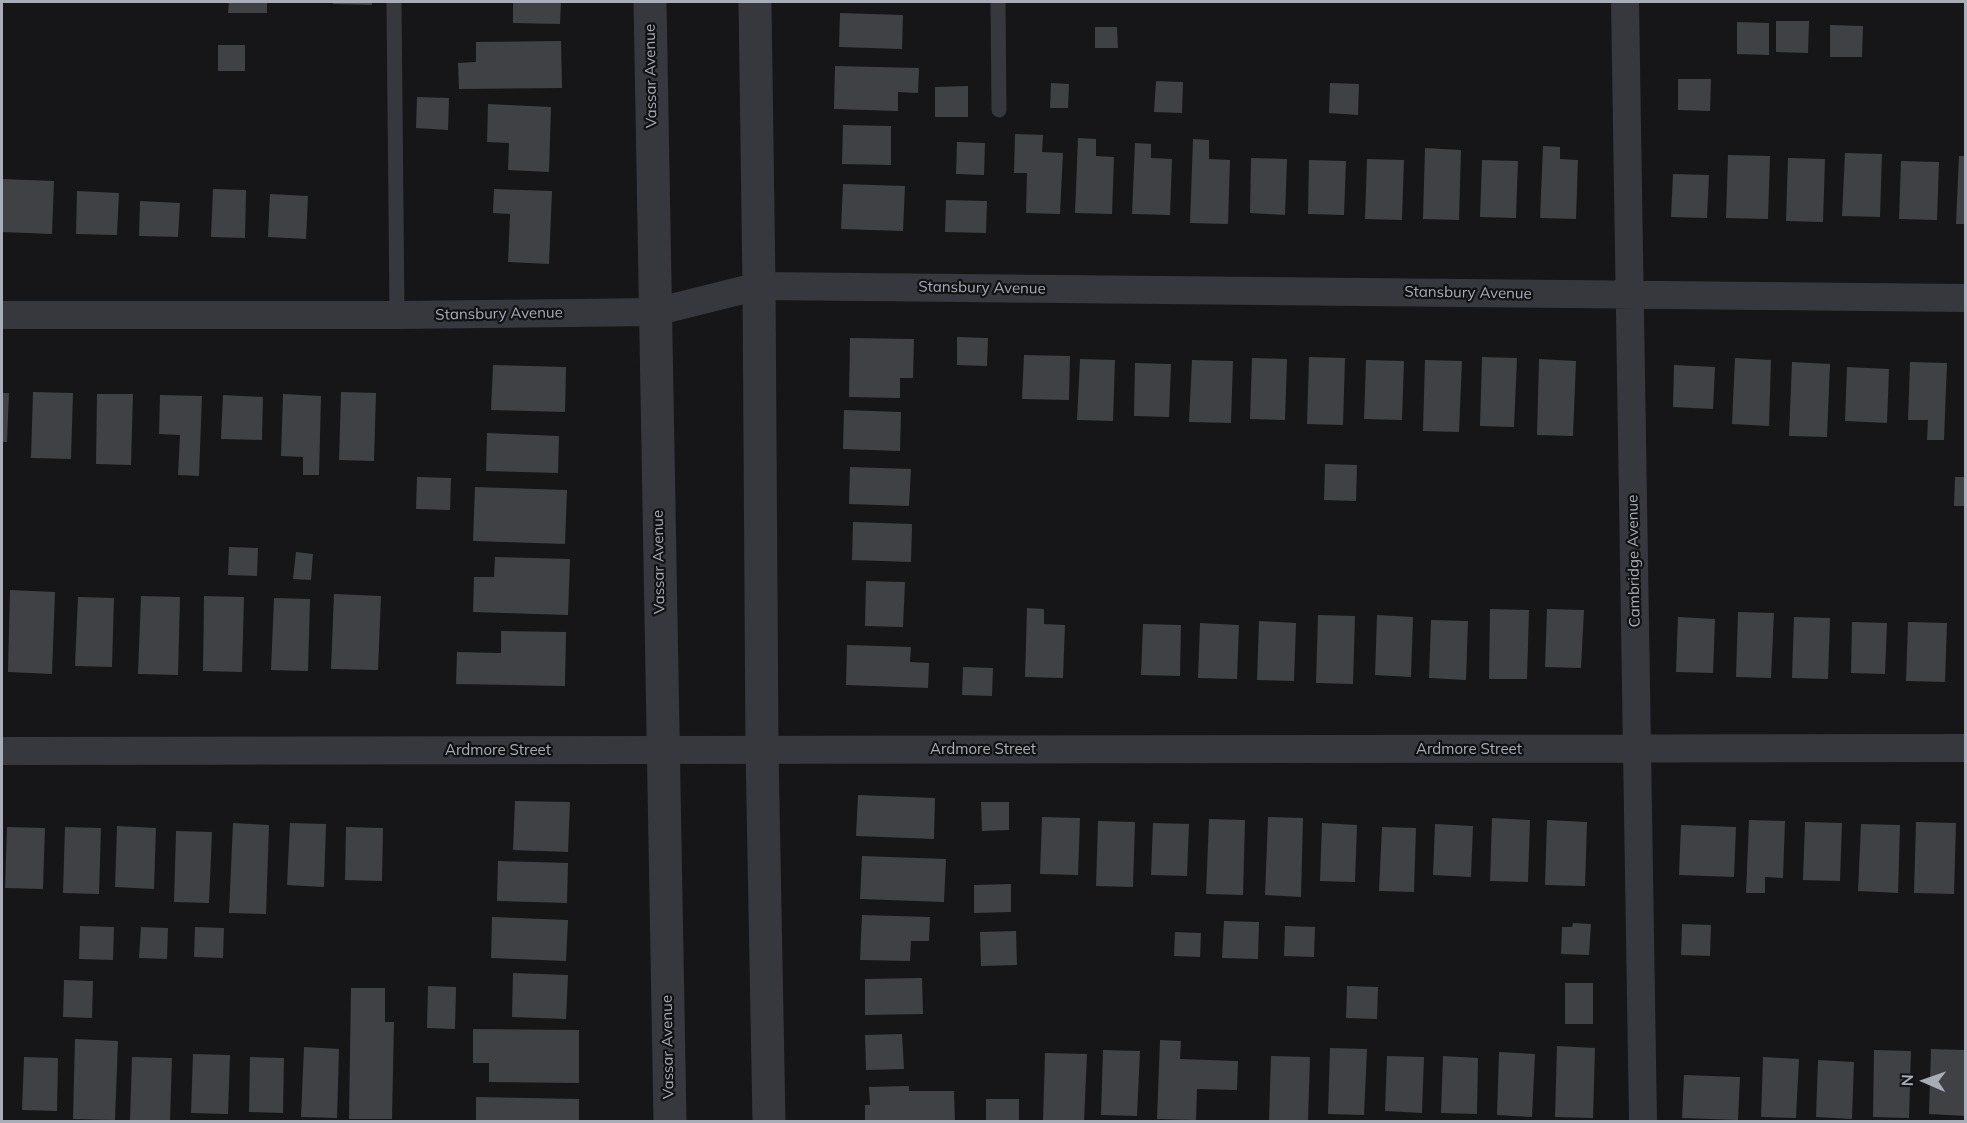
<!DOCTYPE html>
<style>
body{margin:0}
#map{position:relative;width:1967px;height:1123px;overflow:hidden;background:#161618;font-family:Mulish,sans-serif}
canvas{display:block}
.frame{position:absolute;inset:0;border:3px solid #a8adb8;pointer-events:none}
.north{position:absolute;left:1895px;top:1051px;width:60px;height:60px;-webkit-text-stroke:4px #111113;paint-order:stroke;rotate:272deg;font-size:16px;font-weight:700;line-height:24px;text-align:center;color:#a8adb8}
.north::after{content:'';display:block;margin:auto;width:21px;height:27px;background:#a8adb8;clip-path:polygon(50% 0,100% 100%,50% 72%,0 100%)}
</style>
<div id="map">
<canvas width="1967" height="1123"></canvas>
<div class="frame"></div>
<div class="north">N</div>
</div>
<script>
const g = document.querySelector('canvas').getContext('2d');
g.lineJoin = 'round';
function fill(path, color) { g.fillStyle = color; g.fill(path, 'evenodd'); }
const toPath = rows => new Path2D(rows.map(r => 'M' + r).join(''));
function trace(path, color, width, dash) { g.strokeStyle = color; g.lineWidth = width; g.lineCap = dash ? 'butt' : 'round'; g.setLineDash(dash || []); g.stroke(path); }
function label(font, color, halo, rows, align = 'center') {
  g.font = font + ' Mulish,sans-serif'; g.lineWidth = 4.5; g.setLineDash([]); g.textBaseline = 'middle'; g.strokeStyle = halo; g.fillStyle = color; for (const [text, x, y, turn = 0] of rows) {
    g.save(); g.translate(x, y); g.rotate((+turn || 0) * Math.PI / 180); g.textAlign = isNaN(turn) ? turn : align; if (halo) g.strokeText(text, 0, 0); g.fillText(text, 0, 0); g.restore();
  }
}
fill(toPath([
 [229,2,267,2,267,13,228,13],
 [333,2,372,2,372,5,333,4],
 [513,2,561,2,560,24,513,23],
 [840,13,903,15,902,49,839,47],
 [1776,21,1809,21,1808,53,1776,52],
 [1737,22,1769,23,1769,55,1737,54],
 [1830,25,1863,26,1862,57,1830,57],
 [1095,27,1117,27,1118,48,1095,48],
 [561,41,562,88,459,89,458,63,476,62,476,42],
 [218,45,245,45,245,71,218,71],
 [835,66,919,68,918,93,898,92,898,111,834,109],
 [1678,79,1711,79,1710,111,1678,110],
 [1156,81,1183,82,1182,113,1154,112],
 [1051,83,1069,84,1068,108,1050,108],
 [1330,83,1359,84,1358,115,1329,113],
 [968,86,968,117,935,117,935,87],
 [417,97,449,98,448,130,416,128],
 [488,104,551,107,549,172,508,170,509,143,487,142],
 [843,125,891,126,891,165,842,164],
 [1015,134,1043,135,1042,152,1063,153,1060,214,1026,213,1027,173,1014,173],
 [1078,138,1096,139,1096,156,1114,157,1112,214,1075,213],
 [1193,139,1209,140,1209,159,1230,160,1228,224,1190,223],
 [957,142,985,143,984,175,956,174],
 [1135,143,1151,144,1151,158,1172,159,1170,215,1132,214],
 [1543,146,1560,147,1560,159,1578,160,1576,219,1540,218],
 [1425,148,1461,150,1459,220,1423,219],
 [1845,153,1882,154,1880,217,1842,216],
 [1728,155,1770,156,1768,219,1726,218],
 [1959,156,1966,156,1966,224,1956,224],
 [1251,158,1287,159,1285,215,1250,213],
 [1788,158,1825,159,1823,222,1786,221],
 [1367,159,1404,160,1402,220,1365,219],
 [1309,160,1346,161,1344,215,1308,214],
 [1482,160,1518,161,1516,218,1480,217],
 [1901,161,1939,162,1937,220,1899,219],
 [1673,174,1709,175,1707,218,1671,217],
 [2,179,54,181,52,234,2,232],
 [843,184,905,186,903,231,841,229],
 [213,189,246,190,245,238,211,237],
 [494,189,552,191,549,264,508,262,510,214,493,213],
 [77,191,119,193,117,235,76,234],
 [270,194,308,196,306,239,268,237],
 [946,200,987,201,986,233,945,232],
 [140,201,180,203,178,237,139,236],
 [957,337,988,338,987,366,957,365],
 [850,338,914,339,913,378,900,378,900,398,849,397],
 [1024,355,1070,356,1069,400,1022,399],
 [1309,357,1345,358,1343,425,1307,424],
 [1482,357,1517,358,1514,427,1480,426],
 [1252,358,1287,359,1285,420,1250,419],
 [1735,358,1771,360,1769,426,1732,424],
 [1080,359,1115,360,1113,421,1077,420],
 [1539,359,1576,361,1573,436,1537,435],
 [1192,360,1233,361,1231,423,1189,422],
 [1366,360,1404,361,1402,420,1364,419],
 [1425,360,1462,361,1459,432,1423,431],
 [1792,362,1830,364,1827,437,1789,436],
 [1910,362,1947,363,1944,440,1927,440,1928,420,1908,420],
 [1135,363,1171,364,1169,417,1134,416],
 [493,365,566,367,565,412,491,410],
 [1674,365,1715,367,1713,409,1673,407],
 [1847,367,1889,369,1887,423,1845,421],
 [33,392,73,393,71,459,31,458],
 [341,392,376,393,374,461,339,460],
 [2,393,9,393,7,442,2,442],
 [97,394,133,394,131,465,96,464],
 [283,394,321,396,319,475,303,475,303,457,281,456],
 [160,395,202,396,199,476,178,475,180,435,159,434],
 [223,395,263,397,262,440,221,439],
 [844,410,901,412,900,451,843,449],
 [487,433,559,436,558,473,486,471],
 [1325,464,1357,465,1356,501,1324,500],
 [850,467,911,469,909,506,849,504],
 [417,477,451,478,450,510,416,509],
 [1955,477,1966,477,1966,506,1954,506],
 [475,487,567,490,565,544,473,541],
 [853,522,912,524,911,562,852,560],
 [229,547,258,548,257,576,228,575],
 [296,552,313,554,311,580,293,579],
 [495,557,570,559,568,615,473,612,474,577,494,577],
 [866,581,905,582,903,627,865,626],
 [10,590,55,592,52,674,8,672],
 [334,594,381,596,378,670,331,669],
 [141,596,180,597,178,675,138,674],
 [204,596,244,597,242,672,203,671],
 [78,597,114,598,112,667,75,666],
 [274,598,310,599,308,671,271,670],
 [1027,608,1044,609,1044,624,1065,625,1063,678,1025,677],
 [1490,609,1529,610,1527,679,1489,679],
 [1547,609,1584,610,1581,668,1545,667],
 [1738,612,1774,613,1771,678,1736,677],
 [1318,615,1355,616,1353,684,1316,683],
 [1377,615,1413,617,1411,677,1375,675],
 [1678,617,1715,619,1713,673,1676,672],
 [1794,617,1830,618,1828,679,1792,678],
 [1431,620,1468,621,1466,680,1429,678],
 [1259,621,1296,623,1294,681,1257,680],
 [1852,622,1887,623,1885,674,1851,673],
 [1908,622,1947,623,1945,682,1906,681],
 [1200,623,1239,625,1237,679,1198,678],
 [1143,624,1181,625,1180,676,1141,675],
 [501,631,566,632,565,686,456,684,457,652,501,653],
 [847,645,911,647,910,662,929,663,928,688,846,685],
 [963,667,993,668,992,696,962,695],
 [858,795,935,798,934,839,856,836],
 [515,801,570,802,568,852,513,850],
 [981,802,1009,802,1009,830,982,831],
 [1042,817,1080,818,1078,875,1040,874],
 [1268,817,1303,818,1301,897,1265,895],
 [1492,818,1530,820,1528,882,1490,881],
 [1209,819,1245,820,1243,895,1206,894],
 [1547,820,1587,822,1585,886,1545,885],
 [1749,820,1785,821,1783,878,1765,877,1765,893,1746,893],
 [1098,821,1135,822,1133,887,1096,886],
 [1805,822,1842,823,1840,881,1803,880],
 [1916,822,1956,823,1954,894,1914,893],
 [233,823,269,825,266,914,229,913],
 [290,823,326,824,324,887,287,885],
 [1153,823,1189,824,1187,876,1151,875],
 [1322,823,1357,825,1355,882,1320,881],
 [1435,824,1473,826,1471,877,1433,875],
 [1861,824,1900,825,1898,893,1858,891],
 [1681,825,1736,827,1734,877,1679,875],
 [117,826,156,828,154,889,115,887],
 [7,827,45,828,43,889,5,888],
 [65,827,101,828,99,894,63,893],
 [346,827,383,828,382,881,345,880],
 [1382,827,1416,828,1414,892,1379,891],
 [176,831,212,832,209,903,174,902],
 [862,856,946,859,944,902,860,899],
 [498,861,568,863,567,903,497,901],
 [1011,884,1011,912,974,913,974,885],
 [862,915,930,917,929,941,911,941,910,961,860,960],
 [492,917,568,920,566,961,491,958],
 [1224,921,1259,922,1258,959,1222,958],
 [1573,923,1591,924,1589,955,1561,954,1562,927,1572,927],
 [1682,924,1711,925,1710,956,1681,955],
 [80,926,114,927,113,960,79,959],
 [1285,926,1315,927,1314,957,1284,956],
 [141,927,168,928,167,959,139,958],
 [195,927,224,928,223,958,194,957],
 [1016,931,1017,965,981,966,980,932],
 [1175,932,1201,933,1200,957,1174,956],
 [513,973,568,975,566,1019,512,1017],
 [922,978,923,1014,865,1015,865,979],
 [64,980,93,981,92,1018,63,1017],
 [1565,983,1593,983,1593,1024,1565,1024],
 [428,986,456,987,455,1029,427,1028],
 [1347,986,1378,987,1377,1019,1346,1018],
 [351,988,385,988,385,1022,394,1022,392,1119,349,1119],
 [473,1029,579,1030,579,1083,489,1082,489,1063,473,1063],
 [902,1034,904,1069,866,1070,865,1035],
 [75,1039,118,1041,115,1120,73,1119],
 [1160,1040,1181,1041,1180,1059,1238,1061,1237,1090,1197,1089,1196,1120,1157,1119],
 [1557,1046,1595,1048,1593,1118,1555,1117],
 [304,1047,339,1049,337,1118,301,1117],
 [1330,1048,1367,1049,1364,1115,1328,1114],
 [1931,1049,1966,1050,1966,1116,1929,1114],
 [1103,1050,1140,1051,1137,1116,1101,1115],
 [1874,1050,1911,1051,1909,1118,1873,1117],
 [1499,1052,1535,1054,1532,1117,1497,1115],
 [1045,1053,1087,1054,1084,1122,1043,1120],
 [193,1054,230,1055,228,1114,191,1113],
 [1271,1056,1310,1057,1308,1121,1269,1120],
 [1387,1056,1424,1057,1422,1113,1385,1111],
 [1443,1056,1478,1058,1477,1114,1441,1113],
 [24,1057,58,1058,57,1111,22,1110],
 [132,1057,172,1058,170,1121,130,1120],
 [250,1057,284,1058,283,1113,249,1112],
 [1763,1057,1799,1059,1796,1118,1761,1117],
 [1818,1060,1854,1062,1852,1119,1816,1117],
 [1684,1075,1740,1077,1738,1120,1682,1118],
 [909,1086,909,1091,954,1091,955,1122,865,1122,865,1105,870,1105,869,1087],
 [476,1097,579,1099,579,1122,476,1122],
 [986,1099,1019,1099,1019,1122,986,1122]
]), '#404145');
trace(toPath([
 [394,2,397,315],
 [998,2,999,110]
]), '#37383d', 15);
trace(toPath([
 [1625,2,1643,1122],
 [2,315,397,315,655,312,759,286,1966,298],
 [2,751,1966,748]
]), '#37383d', 28);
trace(toPath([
 [650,2,670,1122],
 [755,2,759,286,762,749,769,1122]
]), '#37383d', 33);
label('15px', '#a8adb8', '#111113', [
 ["Vassar Avenue",651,76,-91],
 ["Stansbury Avenue",982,288,1],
 ["Stansbury Avenue",1468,293,1],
 ["Stansbury Avenue",499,314,-1],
 ["Cambridge Avenue",1634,561,-91],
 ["Vassar Avenue",659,562,-91],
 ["Ardmore Street",983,749],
 ["Ardmore Street",1469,749],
 ["Ardmore Street",498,750],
 ["Vassar Avenue",668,1047,-91]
]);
</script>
